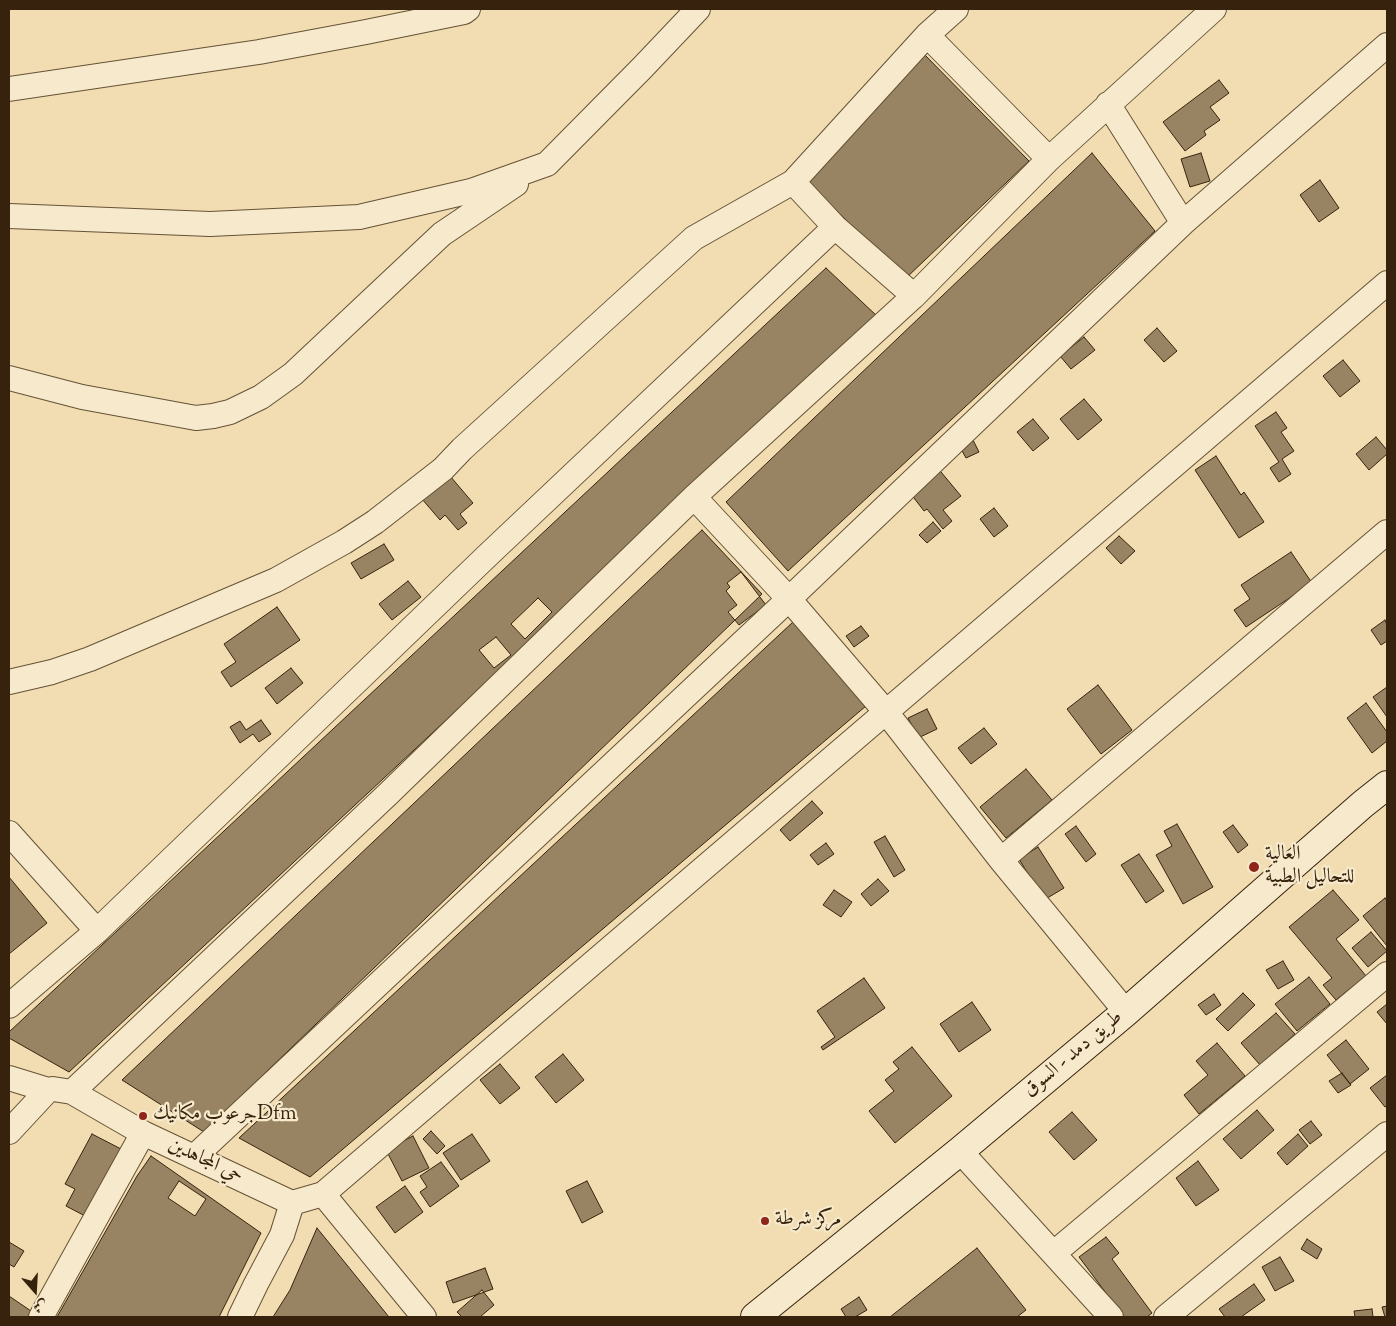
<!DOCTYPE html>
<meta charset="utf-8">
<style>
body{margin:0}
#map{position:relative;width:1396px;height:1326px;overflow:hidden;background:#f1ddb1;font-family:"Sorts Mill Goudy",Amiri,serif}
canvas{display:block}
.frame{position:absolute;inset:0;border:10px solid #37230d;pointer-events:none}
.north{position:absolute;left:10px;top:1266px;width:50px;height:50px;-webkit-text-stroke:4px #f6e9cc;paint-order:stroke;rotate:161deg;font-size:14px;font-weight:700;line-height:20px;text-align:center;color:#37230d}
.north::after{content:'';display:block;margin:auto;width:18px;height:22px;background:#37230d;clip-path:polygon(50% 0,100% 100%,50% 72%,0 100%)}
</style>
<div id="map">
<canvas width="1396" height="1326"></canvas>
<div class="frame"></div>
<div class="north">ش</div>
</div>
<script>
const g = document.querySelector('canvas').getContext('2d');
g.lineJoin = 'round';
function fill(path, color) { g.fillStyle = color; g.fill(path, 'evenodd'); }
const toPath = rows => new Path2D(rows.map(r => 'M' + r).join(''));
function trace(path, color, width, dash) { g.strokeStyle = color; g.lineWidth = width; g.lineCap = dash ? 'butt' : 'round'; g.setLineDash(dash || []); g.stroke(path); }
function label(font, color, halo, rows, align = 'center') {
  g.font = font + ' "Sorts Mill Goudy",Amiri,serif'; g.lineWidth = 4.5; g.setLineDash([]); g.textBaseline = 'middle'; g.strokeStyle = halo; g.fillStyle = color; for (const [text, x, y, turn = 0] of rows) {
    g.save(); g.translate(x, y); g.rotate((+turn || 0) * Math.PI / 180); g.textAlign = isNaN(turn) ? turn : align; if (halo) g.strokeText(text, 0, 0); g.fillText(text, 0, 0); g.restore();
  }
}
const building = toPath([
 [923,53,1029,161,905,279,793,167,923,53],
 [1219,80,1229,93,1210,107,1220,120,1204,131,1206,135,1185,151,1163,122,1219,80],
 [1092,153,1155,231,788,571,726,502,1092,153],
 [1201,153,1210,181,1190,187,1181,159,1201,153],
 [1320,180,1339,208,1319,222,1300,195,1320,180],
 [826,268,878,317,69,1072,9,1038,9,1032,826,268],
 [1157,328,1177,351,1164,362,1144,340,1157,328],
 [1084,337,1095,350,1071,369,1060,356,1084,337],
 [1343,360,1360,381,1340,397,1323,376,1343,360],
 [1084,399,1102,420,1078,440,1060,419,1084,399],
 [1276,412,1287,428,1281,432,1294,451,1282,459,1291,474,1279,482,1270,468,1279,462,1255,426,1276,412],
 [1033,419,1049,438,1033,451,1017,432,1033,419],
 [1376,437,1387,450,1387,454,1369,470,1356,454,1376,437],
 [973,440,979,452,966,458,960,447,973,440],
 [1216,456,1241,495,1244,492,1264,522,1239,538,1195,470,1216,456],
 [936,466,961,496,943,510,952,521,943,529,927,509,924,511,907,489,936,466],
 [450,476,473,503,460,514,467,523,458,530,445,515,440,520,422,499,450,476],
 [994,508,1008,526,994,537,980,519,994,508],
 [933,522,941,531,927,543,919,535,933,522],
 [702,530,762,594,204,1132,122,1080,702,530],
 [1119,536,1135,551,1121,564,1106,548,1119,536],
 [384,544,394,560,361,579,351,563,384,544],
 [1291,552,1312,583,1246,627,1234,610,1250,599,1241,585,1291,552],
 [741,572,766,605,739,625,728,612,737,605,726,591,730,587,727,583,741,572],
 [408,581,421,597,392,620,379,604,408,581],
 [538,598,552,612,525,639,511,624,538,598],
 [277,607,300,640,231,687,221,672,236,662,224,644,277,607],
 [1385,620,1387,625,1387,641,1381,645,1371,630,1385,620],
 [793,622,866,706,310,1177,239,1138,793,622],
 [861,626,869,636,854,647,846,636,861,626],
 [496,637,511,655,494,668,479,650,496,637],
 [291,668,303,683,277,704,265,688,291,668],
 [1098,685,1132,730,1101,754,1067,709,1098,685],
 [1387,687,1387,717,1373,697,1387,687],
 [1366,703,1387,732,1387,741,1372,753,1347,718,1366,703],
 [927,709,937,729,918,738,908,718,927,709],
 [261,720,271,734,259,742,253,734,240,743,230,727,240,721,246,730,261,720],
 [984,728,997,744,971,764,958,748,984,728],
 [1026,769,1052,800,1006,838,980,807,1026,769],
 [812,801,823,813,790,841,780,830,812,801],
 [1177,824,1213,887,1183,904,1156,855,1172,846,1164,831,1177,824],
 [1233,825,1248,845,1238,853,1223,832,1233,825],
 [1076,826,1096,854,1086,862,1065,834,1076,826],
 [885,836,905,870,894,877,874,842,885,836],
 [826,843,834,854,818,865,810,855,826,843],
 [1038,847,1064,888,1044,900,1019,859,1038,847],
 [1139,854,1164,891,1146,903,1121,865,1139,854],
 [9,877,47,923,9,954,9,877],
 [878,879,889,891,871,906,861,894,878,879],
 [834,890,852,902,841,917,823,905,834,890],
 [1333,890,1359,920,1336,939,1366,976,1336,1000,1323,985,1332,978,1289,927,1333,890],
 [1385,898,1387,901,1387,946,1363,916,1385,898],
 [1371,932,1387,951,1368,967,1352,948,1371,932],
 [1283,961,1294,980,1278,989,1266,970,1283,961],
 [1309,977,1330,1004,1297,1031,1275,1004,1309,977],
 [864,978,885,1008,823,1050,821,1047,835,1037,817,1011,864,978],
 [1243,993,1255,1005,1228,1031,1216,1019,1243,993],
 [1214,994,1221,1005,1206,1015,1198,1005,1214,994],
 [972,1002,991,1030,959,1052,940,1024,972,1002],
 [1387,1004,1387,1024,1377,1012,1387,1004],
 [1276,1013,1295,1034,1260,1065,1241,1043,1276,1013],
 [1346,1040,1369,1069,1350,1084,1327,1055,1346,1040],
 [1217,1043,1245,1076,1199,1114,1184,1095,1208,1075,1196,1061,1217,1043],
 [912,1047,952,1096,895,1143,869,1111,894,1091,885,1080,899,1069,893,1062,912,1047],
 [563,1054,584,1080,556,1103,535,1077,563,1054],
 [500,1064,520,1088,500,1104,480,1080,500,1064],
 [1342,1073,1351,1085,1338,1093,1329,1081,1342,1073],
 [1387,1075,1387,1106,1385,1107,1370,1088,1387,1075],
 [1257,1110,1274,1130,1241,1159,1223,1139,1257,1110],
 [1072,1112,1097,1140,1074,1160,1049,1132,1072,1112],
 [1311,1121,1322,1135,1310,1144,1299,1130,1311,1121],
 [431,1131,445,1146,437,1154,423,1139,431,1131],
 [92,1134,123,1150,87,1217,66,1206,75,1189,65,1184,92,1134],
 [472,1134,490,1161,461,1180,443,1153,472,1134],
 [1298,1134,1308,1146,1287,1165,1277,1153,1298,1134],
 [413,1136,429,1168,402,1181,386,1150,413,1136],
 [151,1156,261,1233,219,1317,57,1317,137,1176,151,1156],
 [1198,1161,1219,1190,1196,1206,1176,1178,1198,1161],
 [441,1162,459,1186,430,1207,420,1192,427,1187,420,1176,441,1162],
 [179,1181,206,1199,195,1216,168,1198,179,1181],
 [587,1181,603,1212,582,1223,566,1191,587,1181],
 [405,1186,423,1212,395,1233,376,1207,405,1186],
 [317,1228,389,1317,273,1317,290,1290,317,1228],
 [1106,1237,1119,1253,1112,1259,1152,1313,1147,1317,1124,1317,1079,1257,1106,1237],
 [1307,1239,1322,1249,1317,1259,1301,1249,1307,1239],
 [9,1242,24,1251,14,1267,9,1264,9,1242],
 [977,1248,1026,1310,1017,1317,890,1317,977,1248],
 [1280,1257,1294,1281,1275,1291,1262,1267,1280,1257],
 [485,1268,493,1289,453,1303,446,1282,485,1268],
 [1254,1284,1265,1300,1241,1317,1225,1317,1219,1309,1254,1284],
 [482,1290,494,1305,480,1317,462,1317,457,1312,482,1290],
 [9,1296,31,1311,28,1317,9,1317,9,1296],
 [859,1297,867,1310,855,1317,846,1317,841,1309,859,1297],
 [1387,1306,1387,1317,1385,1317,1382,1307,1387,1306],
 [1372,1309,1373,1317,1355,1317,1354,1311,1372,1309]
]);
fill(building, '#988462');
trace(building, '#37230d', 1);
const minor = toPath([
 [927,35,1049,159],
 [9,89,259,52,366,32,464,12,468,9],
 [1108,104,1183,223],
 [793,182,835,227,914,296],
 [9,216,210,224,359,217,471,191,547,164,643,67,698,9],
 [9,378,82,397,196,418,213,416,230,412,261,397,293,374,442,234,516,184],
 [694,497,789,599,886,712,1001,860,1126,1012],
 [9,682,52,672,90,659,276,580,344,542,375,522,443,469,462,449,694,238,793,182,927,35,956,9],
 [9,833,97,931],
 [1001,860,1387,532],
 [9,1006,97,931,488,555,835,227],
 [9,1078,48,1090,53,1089,72,1092,143,1133,292,1203],
 [72,1092,387,795,694,497,914,296,1049,159,1214,9],
 [9,1132,48,1090],
 [960,1151,1111,1317],
 [194,1157,789,599,1183,223,1387,45],
 [323,1194,424,1317],
 [1054,1253,1387,974],
 [41,1317,143,1133],
 [240,1317,256,1284,282,1235,292,1203,323,1194,1387,283],
 [1166,1317,1387,1134]
]);
const secondary = toPath([
 [755,1317,960,1151,1126,1012,1363,804,1387,785]
]);
trace(minor, '#665236', 26);
trace(secondary, '#37230d', 30);
trace(minor, '#f6e9cc', 24);
trace(secondary, '#f6e9cc', 28);
for (const [x, y, r, color] of [
 [1254,867,6,"#8f2418"],
 [143,1116,5,"#8f2418"],
 [765,1221,5,"#8f2418"]
]) { const dot = new Path2D(); dot.arc(x, y, r, 0, 2 * Math.PI); g.fillStyle = color; g.fill(dot); trace(dot, '#f6e9cc', 2); }
label('20px', '#37230d', '#f6e9cc', [
 ["العالية",1265,856],
 ["للتحاليل الطبية",1265,879],
 ["جرعوب مكانيكDfm",153,1116],
 ["مركز شرطة",775,1221]
], 'left');
label('20px', '#37230d', '#f6e9cc', [
 ["طريق دمد - السوق",1074,1055,-40],
 ["حي المجاهدين",205,1162,25]
]);
</script>
